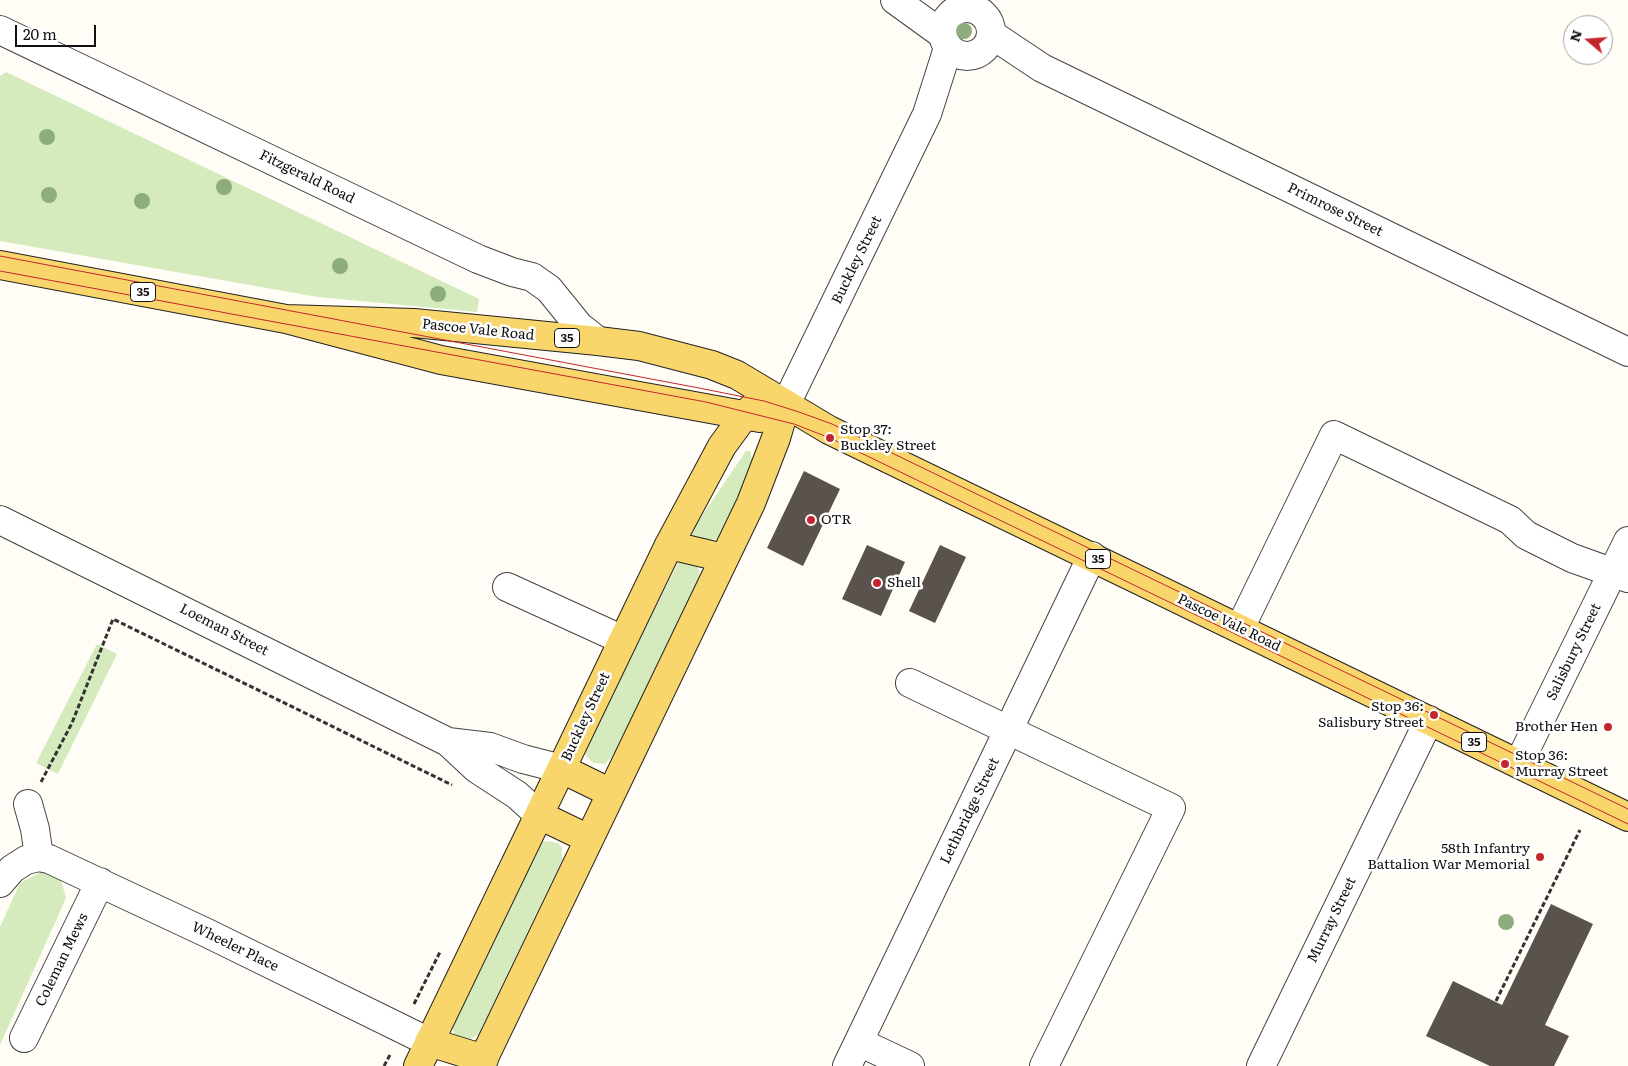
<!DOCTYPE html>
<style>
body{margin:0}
#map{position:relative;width:1628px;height:1066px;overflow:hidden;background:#fffdf5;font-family:Literata,serif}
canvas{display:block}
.north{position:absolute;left:1563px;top:15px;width:50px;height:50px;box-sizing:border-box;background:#fff;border:1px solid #a0a0a0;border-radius:50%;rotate:288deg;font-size:14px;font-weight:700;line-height:20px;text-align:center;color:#111}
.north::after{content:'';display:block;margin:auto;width:18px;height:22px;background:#c4262e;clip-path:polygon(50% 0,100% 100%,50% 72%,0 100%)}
.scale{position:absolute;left:15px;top:25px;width:81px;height:22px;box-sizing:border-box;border:2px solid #111;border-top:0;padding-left:6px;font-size:15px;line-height:18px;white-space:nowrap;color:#111;-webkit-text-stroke:4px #fff;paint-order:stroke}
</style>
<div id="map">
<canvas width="1628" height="1066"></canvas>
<div class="north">N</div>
<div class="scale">20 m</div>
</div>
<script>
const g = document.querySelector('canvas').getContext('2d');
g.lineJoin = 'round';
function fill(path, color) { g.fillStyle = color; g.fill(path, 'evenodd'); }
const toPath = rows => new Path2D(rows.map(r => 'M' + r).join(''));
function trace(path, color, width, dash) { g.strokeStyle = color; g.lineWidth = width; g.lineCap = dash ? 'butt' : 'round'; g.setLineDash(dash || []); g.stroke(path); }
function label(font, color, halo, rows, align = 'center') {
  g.font = font + ' Literata,serif'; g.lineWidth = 5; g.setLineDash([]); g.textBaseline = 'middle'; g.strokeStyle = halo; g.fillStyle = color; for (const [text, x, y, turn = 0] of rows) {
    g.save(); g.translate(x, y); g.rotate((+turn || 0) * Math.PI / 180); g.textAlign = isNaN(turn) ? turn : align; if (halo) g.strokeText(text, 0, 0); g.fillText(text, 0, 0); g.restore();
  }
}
fill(toPath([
 [6,72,479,299,477,312,318,297,0,241,0,76],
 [746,451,750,451,752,459,748,476,740,497,720,539,693,541,689,535],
 [683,560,696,563,700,574,700,580,612,757,605,764,593,763,586,756,585,750,587,744,678,563],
 [97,644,117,654,58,774,36,763],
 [547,841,558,843,562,847,562,860,478,1035,466,1042,454,1034,451,1021,538,847,541,842],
 [43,871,60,877,66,898,0,1045,0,927,20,883]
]), '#d5ebbd');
fill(toPath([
 [804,471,840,489,803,566,767,548],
 [867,545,905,562,881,616,842,599],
 [940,545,966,557,935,623,909,611],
 [1551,904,1593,924,1545,1025,1569,1036,1554,1066,1490,1066,1426,1036,1453,981,1502,1005]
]), '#5a524d');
const minor = toPath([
 [895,0,942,34],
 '943 32a24 24 0 1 1 48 0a24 24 0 1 1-48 0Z',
 [0,30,478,259,512,272,532,277,549,289,579,326,598,341],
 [991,34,1042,68,1628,352],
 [786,404,927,114,948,48],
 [0,520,448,742,477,769,517,795,539,815],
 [507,587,623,640],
 [1240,628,1334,435,1510,520,1526,535,1572,558,1628,578],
 [910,683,1171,808,1044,1066],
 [448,742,490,747,523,759,562,769],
 [1519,763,1628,541],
 [28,804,35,829,39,857],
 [0,883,12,869,26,860,39,857,49,859,207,933,429,1042],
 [24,1038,100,882],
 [859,1042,910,1066],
 [847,1066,1092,556],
 [1261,1066,1429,720]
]);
const major = toPath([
 [0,265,286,319,441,360,760,418],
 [286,319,414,323,598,341,639,346,712,365,737,375,829,430,1628,817],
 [669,545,724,558],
 [562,769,611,793],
 [539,815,589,839],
 [429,1042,484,1059],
 [418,1066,669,545,722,446,744,416,754,406,766,403,786,404,776,438,751,503,480,1066]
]);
trace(minor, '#444', 30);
trace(major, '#222', 30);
trace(toPath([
 [41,782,72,723,113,619,452,785],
 [1496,1001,1580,830],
 [414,1004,440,952],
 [384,1066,391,1053]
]), '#333', 3, [5, 2.5]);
trace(minor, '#fff', 28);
trace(major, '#f9d66b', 28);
trace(toPath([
 [0,256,699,388,764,401,799,412,832,424,1628,809],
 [0,271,706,402,794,424,830,438,1628,824]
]), '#c4262e', 1);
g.fillStyle = '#8dad7f';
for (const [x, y] of [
 [964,31],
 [47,137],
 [224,187],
 [49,195],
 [142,201],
 [340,266],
 [438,294],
 [1506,922]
]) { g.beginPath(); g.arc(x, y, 8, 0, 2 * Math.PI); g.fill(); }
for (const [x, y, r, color] of [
 [830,438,5,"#c4262e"],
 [811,520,5,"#c4262e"],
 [877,583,5,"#c4262e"],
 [1434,715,5,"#c4262e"],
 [1608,727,5,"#c4262e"],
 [1505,764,5,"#c4262e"],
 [1540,857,5,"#c4262e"]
]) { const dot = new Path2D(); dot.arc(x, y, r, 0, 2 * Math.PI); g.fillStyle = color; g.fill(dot); trace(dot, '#fff', 2); }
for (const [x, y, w] of [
 [143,292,25],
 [567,338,25],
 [1098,559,25],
 [1474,742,25]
]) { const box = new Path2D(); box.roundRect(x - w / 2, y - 9.5, w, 19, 4); g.fillStyle = '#fff'; g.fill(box); trace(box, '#111', 1); }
label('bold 12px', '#111', null, [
 ["35",143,292],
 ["35",567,338],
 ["35",1098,559],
 ["35",1474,742]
]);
label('14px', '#111', '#fff', [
 ["Fitzgerald Road",307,177,26],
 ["Primrose Street",1335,210,26],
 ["Buckley Street",857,260,-64],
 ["Pascoe Vale Road",478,330,6],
 ["Pascoe Vale Road",1229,623,26],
 ["Loeman Street",224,630,27],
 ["Salisbury Street",1574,652,-64],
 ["Buckley Street",586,717,-65],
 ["Lethbridge Street",970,811,-64],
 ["Murray Street",1332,920,-64],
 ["Wheeler Place",235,947,26],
 ["Coleman Mews",62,960,-64]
]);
label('14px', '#111', '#fff', [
 ["Stop 37:",840,430],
 ["Buckley Street",840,446],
 ["OTR",821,520],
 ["Shell",887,583],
 ["Stop 36:",1424,707,"right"],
 ["Salisbury Street",1424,723,"right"],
 ["Brother Hen",1598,727,"right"],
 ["Stop 36:",1515,756],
 ["Murray Street",1515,772],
 ["58th Infantry",1530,849,"right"],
 ["Battalion War Memorial",1530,865,"right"]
], 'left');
</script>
